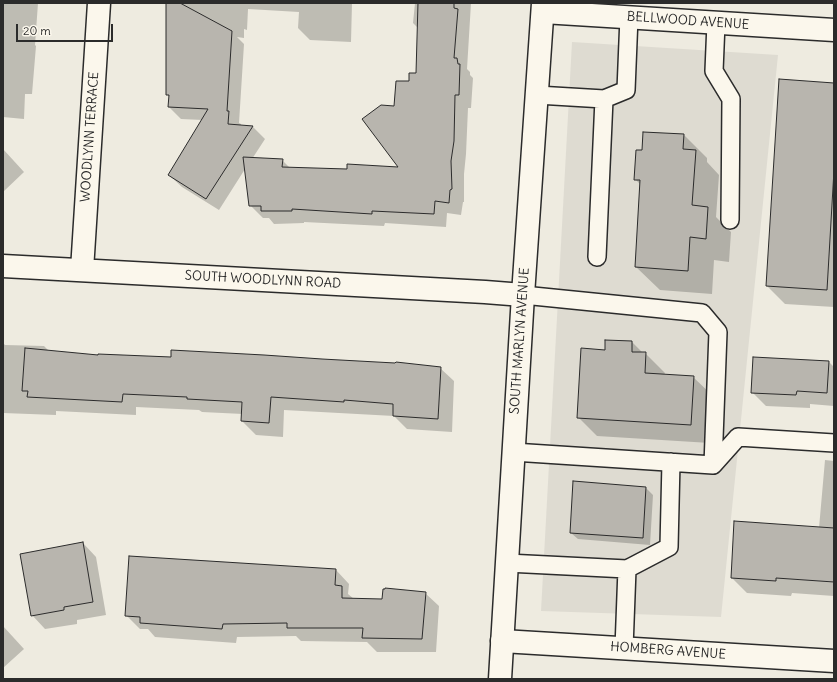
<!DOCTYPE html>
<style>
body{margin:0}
#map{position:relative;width:837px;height:682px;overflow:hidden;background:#eeebe0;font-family:Delius,sans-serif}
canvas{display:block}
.frame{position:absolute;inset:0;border:4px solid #2b2b2b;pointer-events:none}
.scale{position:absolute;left:16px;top:24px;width:97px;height:18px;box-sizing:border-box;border:2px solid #2b2b2b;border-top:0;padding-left:5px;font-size:12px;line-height:14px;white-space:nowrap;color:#2b2b2b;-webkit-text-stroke:3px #fbf7ec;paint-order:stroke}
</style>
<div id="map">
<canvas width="837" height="682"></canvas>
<div class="frame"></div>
<div class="scale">20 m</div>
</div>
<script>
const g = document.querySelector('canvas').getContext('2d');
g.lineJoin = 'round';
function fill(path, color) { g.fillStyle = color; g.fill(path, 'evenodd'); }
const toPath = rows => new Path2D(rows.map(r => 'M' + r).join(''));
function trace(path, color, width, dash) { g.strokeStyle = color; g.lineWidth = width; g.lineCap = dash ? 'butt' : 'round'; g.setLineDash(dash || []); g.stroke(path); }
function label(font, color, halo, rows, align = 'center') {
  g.font = font + ' Delius,sans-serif'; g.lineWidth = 4; g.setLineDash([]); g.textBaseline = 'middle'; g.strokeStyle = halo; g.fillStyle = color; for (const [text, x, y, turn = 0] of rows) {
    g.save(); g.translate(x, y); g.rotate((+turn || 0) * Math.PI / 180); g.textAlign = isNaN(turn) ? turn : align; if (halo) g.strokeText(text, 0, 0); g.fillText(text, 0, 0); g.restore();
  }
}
fill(toPath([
 [572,42,778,55,721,617,541,611]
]), '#dedbd1');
fill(toPath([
 [3,3,38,3,35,45,36,46,32,94,25,94,24,119,3,117],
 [167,3,352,3,351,42,310,40,298,28,299,12,248,9,247,30,244,29,244,38,237,37,244,44,239,123,241,124,241,126,253,127,265,139,252,159,282,160,290,168,348,170,400,168,395,107,410,83,417,74,418,28,413,23,415,3,471,3,467,69,470,72,470,75,473,78,471,108,468,108,466,154,464,174,464,202,463,202,461,215,447,213,446,227,385,223,384,226,304,222,304,223,274,224,269,218,263,218,250,205,245,169,219,210,182,187,169,175,203,120,181,119,169,107,169,97,167,94],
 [834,84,834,307,785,304,767,286],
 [684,135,707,158,707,162,719,175,716,217,731,232,729,262,714,260,712,294,660,290,636,267,641,185,635,179,643,151],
 [3,149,24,172,3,192],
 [632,342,643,353,645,353,665,373,664,375,693,377,713,396,710,443,597,436,578,417,606,351],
 [3,343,5,345,44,346,49,351,99,356,440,368,454,381,452,432,407,429,394,416,284,410,283,437,256,435,242,421,243,414,202,412,199,410,136,407,136,415,56,411,56,415,3,413],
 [829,362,834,367,834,406,810,404,810,408,766,406,752,392],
 [825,460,834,461,834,596,792,593,791,596,747,593,732,578,819,528],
 [646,488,653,495,650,545,578,539,571,533],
 [83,543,96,557,106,615,77,620,77,624,45,629,32,615],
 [336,570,349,584,348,594,354,599,383,600,425,593,439,606,436,652,377,652,367,642,301,641,296,636,237,637,236,643,155,637,148,629,140,629,126,615],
 [3,626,24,649,3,668]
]), '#0003');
const building = toPath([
 [166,3,180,3,232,31,227,111,229,111,228,124,253,126,206,199,168,175,208,109,168,107,169,95,166,95,166,3],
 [418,3,454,3,454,8,458,9,454,58,457,58,458,64,460,64,459,95,455,95,454,141,451,161,452,189,450,190,449,203,435,201,434,214,372,211,372,214,292,209,292,211,261,211,261,206,249,206,243,157,283,159,282,167,347,169,347,164,398,167,362,119,381,105,394,106,396,81,409,81,409,73,416,73,418,3],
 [779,79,834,83,834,170,827,290,766,286,779,79],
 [643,132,684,134,683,149,696,150,692,205,708,207,706,239,690,237,688,271,635,267,640,180,634,180,636,150,642,150,643,132],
 [605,340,632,341,632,352,646,352,645,373,694,376,691,425,577,418,581,348,605,350,605,340],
 [25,348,98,355,98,354,171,357,171,350,264,355,322,359,395,363,396,362,441,367,438,419,393,416,393,404,344,400,344,402,271,397,269,423,241,421,242,402,187,399,187,397,123,394,122,402,27,397,28,391,22,391,25,348],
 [753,357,829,361,827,393,797,391,796,395,751,393,753,357],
 [573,481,646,487,643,538,570,533,573,481],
 [734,521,834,528,834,582,776,578,776,581,731,578,734,521],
 [83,542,93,602,64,607,64,610,31,616,20,554,83,542],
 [129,556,336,569,335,585,342,586,342,598,382,599,383,589,385,589,385,588,426,592,422,639,362,638,363,628,287,628,287,623,223,624,222,629,140,623,140,617,125,616,129,556]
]);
fill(building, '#b8b5ae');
trace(building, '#2b2b2b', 1);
const lane = toPath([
 [716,23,714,71,731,99,730,220],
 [537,95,604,99,626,90,629,17],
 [597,257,604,99],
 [523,295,702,313,718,332,713,465],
 [513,452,713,465,738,437,834,443],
 [507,563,627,569,624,648],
 [627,569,669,547,671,462]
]);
const street = toPath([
 [543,12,834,30],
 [3,266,485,292,523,295],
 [82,270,99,3],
 [502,641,834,661]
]);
const secondary = toPath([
 [500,679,523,295,543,3]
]);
trace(lane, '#2b2b2b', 20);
trace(street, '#2b2b2b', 25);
trace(secondary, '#2b2b2b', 25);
trace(lane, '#fbf7ec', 17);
trace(street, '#fbf7ec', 22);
trace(secondary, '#fbf7ec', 22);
label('13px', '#2b2b2b', '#fbf7ec', [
 ["BELLWOOD AVENUE",688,21,4],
 ["WOODLYNN TERRACE",90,137,-86],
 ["SOUTH WOODLYNN ROAD",263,280,3],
 ["SOUTH MARLYN AVENUE",520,341,-86],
 ["HOMBERG AVENUE",668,651,4]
]);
</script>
